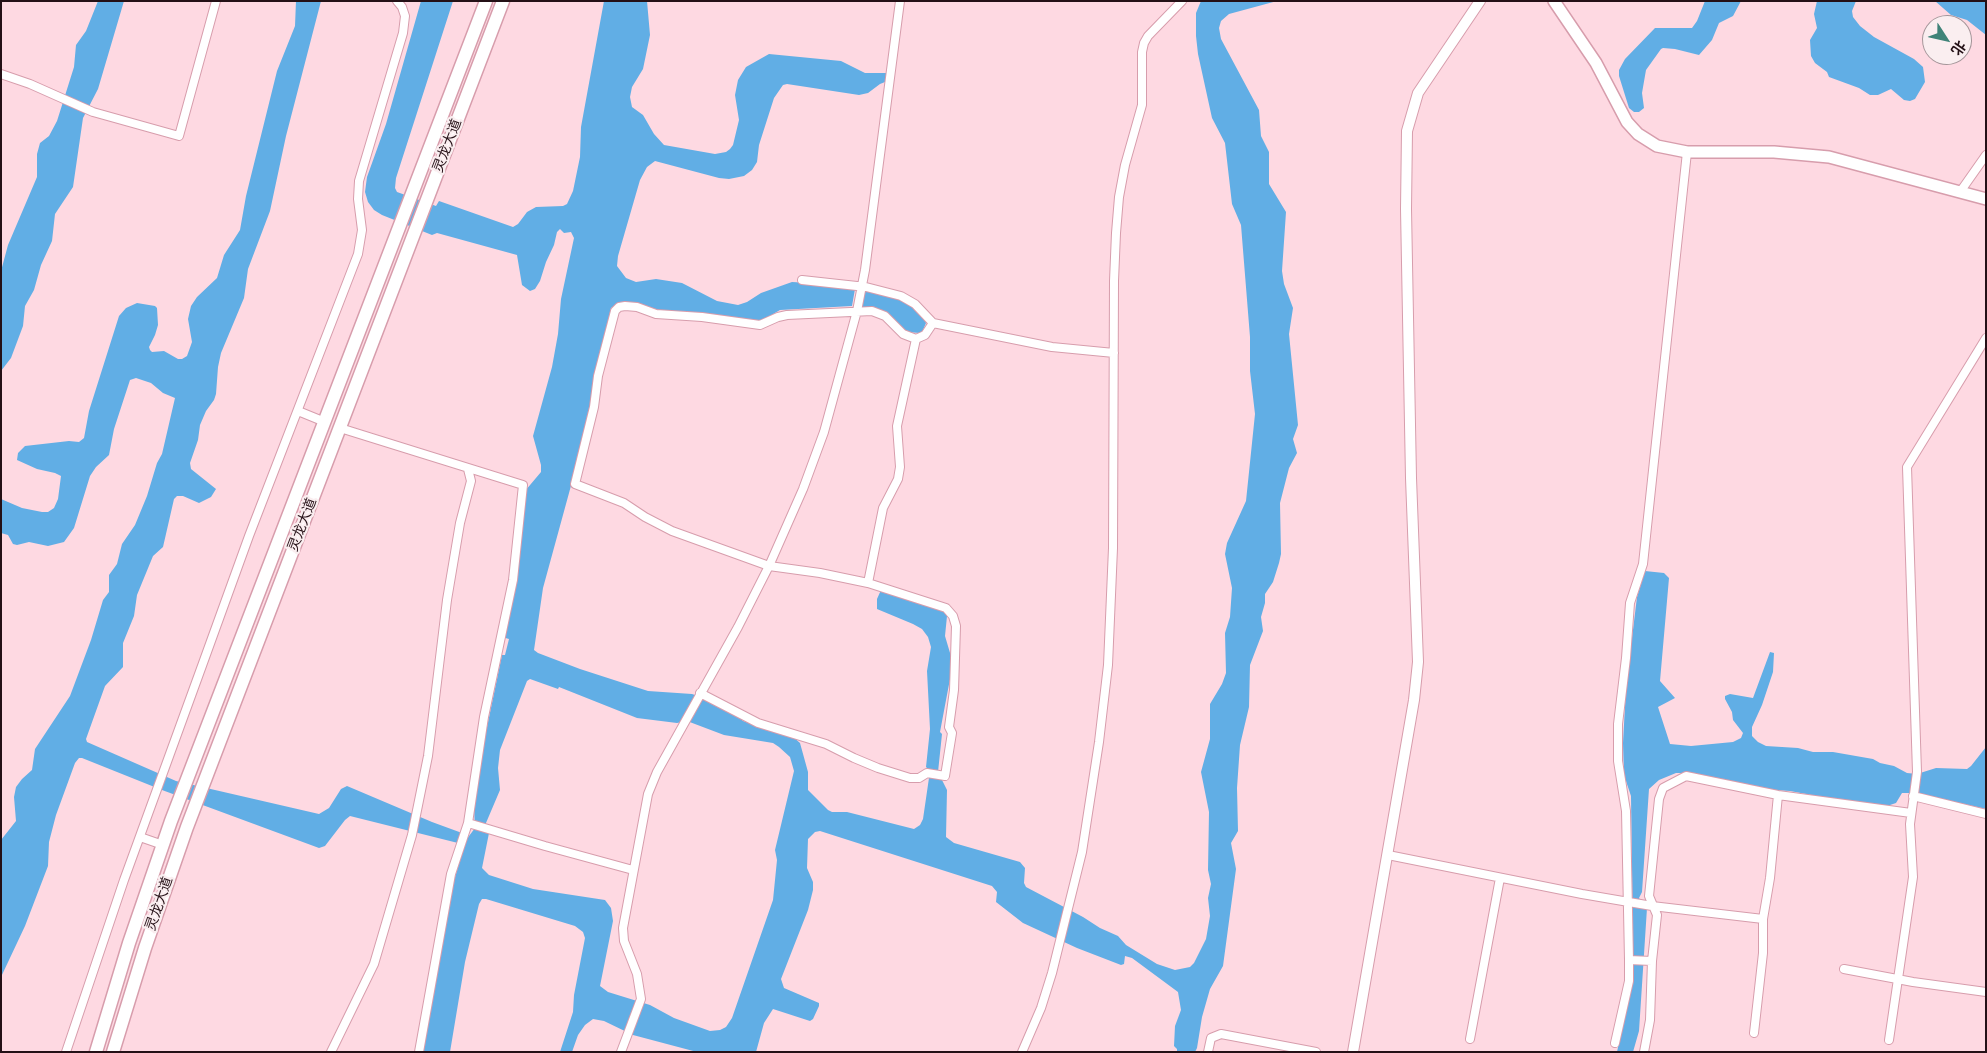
<!DOCTYPE html>
<meta charset="utf-8">
<style>
body{margin:0}
#map{position:relative;width:1987px;height:1053px;overflow:hidden;background:#fed9e2;font-family:"Titillium Web","Noto Sans SC",sans-serif}
canvas{display:block}
.frame{position:absolute;inset:0;border:2px solid #241016;pointer-events:none}
.north{position:absolute;left:1922px;top:15px;width:50px;height:50px;box-sizing:border-box;background:#faeef0;border:1px solid #a49599;border-radius:50%;rotate:125deg;font-size:14px;font-weight:700;line-height:20px;text-align:center;color:#241016}
.north::after{content:'';display:block;margin:auto;width:18px;height:22px;background:#3f8378;clip-path:polygon(50% 0,100% 100%,50% 72%,0 100%)}
</style>
<div id="map">
<canvas width="1987" height="1053"></canvas>
<div class="frame"></div>
<div class="north">北</div>
</div>
<script>
const g = document.querySelector('canvas').getContext('2d');
g.lineJoin = 'round';
function fill(path, color) { g.fillStyle = color; g.fill(path, 'evenodd'); }
const toPath = rows => new Path2D(rows.map(r => 'M' + r).join(''));
function trace(path, color, width, dash) { g.strokeStyle = color; g.lineWidth = width; g.lineCap = dash ? 'butt' : 'round'; g.setLineDash(dash || []); g.stroke(path); }
function label(font, color, halo, rows, align = 'center') {
  g.font = font + ' "Titillium Web","Noto Sans SC",sans-serif'; g.lineWidth = 4.5; g.setLineDash([]); g.textBaseline = 'middle'; g.strokeStyle = halo; g.fillStyle = color; for (const [text, x, y, turn = 0] of rows) {
    g.save(); g.translate(x, y); g.rotate((+turn || 0) * Math.PI / 180); g.textAlign = isNaN(turn) ? turn : align; if (halo) g.strokeText(text, 0, 0); g.fillText(text, 0, 0); g.restore();
  }
}
fill(toPath([
 [98,1,124,1,98,89,83,118,73,187,55,214,52,241,41,265,34,290,25,306,23,326,11,358,1,371,1,271,8,245,37,177,37,154,40,143,49,136,57,121,74,67,76,45,86,31],
 [296,1,321,1,286,136,270,211,248,269,244,298,221,353,218,367,216,394,214,400,206,411,200,425,198,440,190,463,191,469,216,489,211,497,199,503,183,496,177,496,174,499,163,547,153,556,137,595,134,616,123,643,123,667,105,686,86,739,87,742,176,781,319,814,329,808,341,789,347,786,432,822,462,833,458,843,350,816,345,820,325,846,319,848,162,790,82,758,79,758,75,763,56,815,49,842,48,866,25,926,1,977,1,840,16,821,14,797,16,787,22,779,32,770,35,749,70,696,91,640,103,600,109,592,109,575,117,564,122,544,135,525,147,496,157,463,162,454,175,398,163,393,151,383,136,378,130,380,114,429,109,455,96,467,90,476,74,528,64,542,48,546,29,542,17,545,13,544,8,535,1,533,1,499,22,508,42,512,48,512,54,508,58,499,61,476,55,473,37,469,17,460,18,453,25,446,69,441,79,442,84,438,89,411,119,316,126,308,137,303,155,306,157,308,158,325,155,335,149,347,150,350,152,352,164,351,178,359,182,359,187,356,192,342,188,319,191,306,197,297,217,278,224,255,240,230,246,196,277,71,295,26],
 [421,1,453,1,396,178,395,188,397,192,436,206,439,201,513,227,518,224,527,212,536,207,563,206,567,204,573,191,580,157,581,127,604,1,647,1,650,35,643,69,632,87,630,97,632,107,643,115,654,134,664,145,715,154,726,152,730,149,733,145,739,120,735,95,738,80,746,67,769,54,841,61,865,73,887,73,885,82,880,84,868,93,859,95,787,84,783,85,774,98,759,145,757,162,752,170,744,176,729,179,719,178,655,161,647,167,640,180,618,256,617,266,626,278,636,282,656,279,682,283,717,301,738,305,747,302,761,293,792,282,826,284,855,289,852,306,780,310,763,320,756,322,715,316,660,310,637,305,618,304,611,308,596,374,592,409,543,588,534,650,538,653,580,669,648,691,692,694,707,699,734,713,743,721,792,736,800,743,808,772,808,790,828,810,832,812,847,812,914,829,920,825,923,819,930,771,926,767,930,729,927,671,931,647,928,637,922,629,913,624,877,609,877,599,881,590,943,610,947,616,945,636,953,663,940,732,942,734,938,772,947,790,946,837,954,843,1020,862,1025,868,1024,883,1026,887,1083,917,1100,928,1118,936,1126,945,1157,964,1175,970,1190,967,1194,963,1206,939,1210,916,1208,898,1211,884,1208,870,1209,812,1201,772,1210,739,1210,704,1222,684,1226,673,1225,633,1230,617,1232,588,1225,554,1227,543,1246,501,1255,414,1250,371,1250,337,1241,225,1232,204,1225,143,1212,118,1198,54,1196,36,1196,13,1201,1,1277,1,1229,14,1221,21,1219,28,1221,39,1259,110,1261,136,1269,152,1269,184,1286,212,1282,271,1284,284,1293,308,1289,334,1298,425,1293,439,1297,453,1289,468,1280,503,1281,554,1279,563,1273,582,1265,594,1265,603,1261,617,1263,631,1250,665,1249,707,1240,745,1237,788,1238,831,1231,843,1236,869,1223,966,1210,989,1202,1017,1197,1048,1195,1052,1177,1052,1177,1049,1174,1046,1175,1026,1181,1010,1178,992,1132,958,1125,956,1124,964,1121,965,1077,948,1023,923,996,902,997,892,992,886,820,831,815,832,808,839,807,868,813,882,813,890,808,910,781,979,784,988,819,1003,819,1006,813,1019,810,1021,773,1009,764,1023,756,1052,697,1052,633,1035,604,1021,593,1019,585,1025,578,1035,572,1052,560,1052,573,1012,574,995,585,938,583,932,575,926,486,899,482,899,479,904,465,962,450,1052,423,1052,453,884,466,840,475,828,474,808,482,751,502,655,505,655,509,639,502,637,525,491,541,472,541,465,533,436,552,367,558,334,561,299,574,238,571,232,564,233,560,229,557,232,554,245,546,262,540,281,535,289,530,291,522,285,517,255,437,233,432,235,382,215,374,210,368,202,365,192,367,177,386,124],
 [530,679,558,689,559,687,637,718,677,723,687,721,724,735,773,743,779,747,790,757,794,771,775,850,777,860,773,900,732,1018,726,1027,720,1030,710,1031,674,1018,650,1005,608,992,600,986,613,921,611,908,605,900,533,889,489,875,482,868,489,833,483,830,500,790,498,768,500,750,527,681],
 [1705,1,1741,1,1733,16,1719,23,1712,40,1699,55,1675,49,1663,48,1661,49,1646,70,1642,93,1644,108,1639,112,1634,112,1629,108,1619,76,1619,70,1625,59,1655,28,1692,28,1697,21],
 [1817,1,1856,1,1852,11,1853,17,1860,26,1874,37,1914,59,1923,67,1925,82,1915,99,1910,101,1904,100,1891,89,1878,95,1870,95,1859,88,1829,77,1827,72,1815,63,1811,56,1810,40,1817,28,1814,14],
 [1935,1,1986,1,1986,35,1967,20,1951,15],
 [864,291,896,297,908,303,924,318,926,323,923,330,920,333,907,332,884,312,875,308,862,307],
 [1645,571,1664,573,1669,578,1660,681,1675,698,1658,707,1670,744,1691,746,1733,742,1741,738,1743,733,1733,720,1732,712,1725,699,1725,696,1730,694,1753,698,1770,652,1774,653,1773,672,1762,705,1752,727,1752,736,1758,742,1766,746,1798,748,1813,752,1833,752,1873,759,1880,763,1894,766,1907,773,1917,774,1936,768,1967,769,1971,766,1986,747,1986,809,1915,793,1902,793,1896,803,1890,805,1871,806,1790,791,1760,789,1690,773,1676,773,1659,780,1649,789,1642,892,1639,898,1647,908,1639,1031,1633,1052,1617,1052,1632,981,1633,945,1631,796,1624,775,1623,743,1626,687,1637,597]
]), '#61aee5');
const minor = toPath([
 [1,74,30,84,93,112,179,136,216,1],
 [1960,192,1986,155],
 [802,280,866,287,901,296,915,304,933,323,1052,347,1114,353],
 [298,411,325,422],
 [340,428,523,485,513,580,484,717,468,823,451,874,419,1052],
 [868,583,883,508,898,479,900,467,897,426,916,339],
 [700,693,758,723,826,744,854,758,878,768,910,778,919,778,927,773,945,776,952,733,949,727,954,690,956,626,953,616,946,608,868,583,820,573,769,566,672,531,645,517,624,503,575,484,594,407,598,376,615,311,619,307,625,306,637,307,656,314,702,317,760,325,778,317,787,315,872,311,885,316,903,334,916,339,925,335,933,323],
 [1913,796,1986,814],
 [468,823,545,846,633,870],
 [140,837,163,845],
 [1388,855,1582,894,1652,906,1763,919],
 [1629,960,1652,961],
 [1844,969,1913,982,1986,992],
 [1754,1033,1763,953,1763,919,1770,878,1778,795],
 [1470,1039,1500,878],
 [1889,1040,1913,877,1910,824,1917,772,1907,467,1986,338],
 [1615,1043,1629,981,1629,960,1626,811,1618,761,1618,724,1626,658,1630,603,1643,564,1687,152],
 [66,1052,124,880,203,663,249,536,358,254,362,230,358,199,359,181,403,33,405,16,402,7,397,1],
 [331,1052,374,964,412,835,428,756,447,600,460,523,471,481,468,469],
 [621,1052,641,999,637,974,624,941,623,928,648,794,657,772,738,627,769,566,803,489,824,432,857,311,865,270,900,1],
 [1022,1052,1041,1008,1052,973,1082,852,1099,742,1108,665,1113,548,1114,281,1116,233,1119,197,1125,165,1142,105,1142,52,1144,43,1148,36,1182,1],
 [1208,1052,1211,1038,1221,1034,1316,1052],
 [1644,1052,1650,1020,1652,961,1657,915,1649,896,1659,799,1663,788,1686,776,1778,795,1911,813]
]);
const tertiary = toPath([
 [1353,1052,1414,700,1418,662,1411,478,1406,209,1407,131,1418,93,1480,1]
]);
const secondary = toPath([
 [1554,1,1596,63,1627,122,1638,134,1657,146,1687,152,1774,152,1829,157,1986,199]
]);
const primary = toPath([
 [96,1052,129,943,171,821,486,1],
 [113,1052,145,948,187,827,503,1]
]);
trace(minor, '#d79dac', 10);
trace(tertiary, '#d79dac', 12);
trace(secondary, '#d79dac', 14);
trace(primary, '#d79dac', 15);
trace(minor, '#fff', 8);
trace(tertiary, '#fff', 10);
trace(secondary, '#fff', 11);
trace(primary, '#fff', 12);
label('14px', '#241016', '#faeef0', [
 ["灵龙大道",448,146,-69],
 ["灵龙大道",303,525,-69],
 ["灵龙大道",160,904,-71]
]);
</script>
